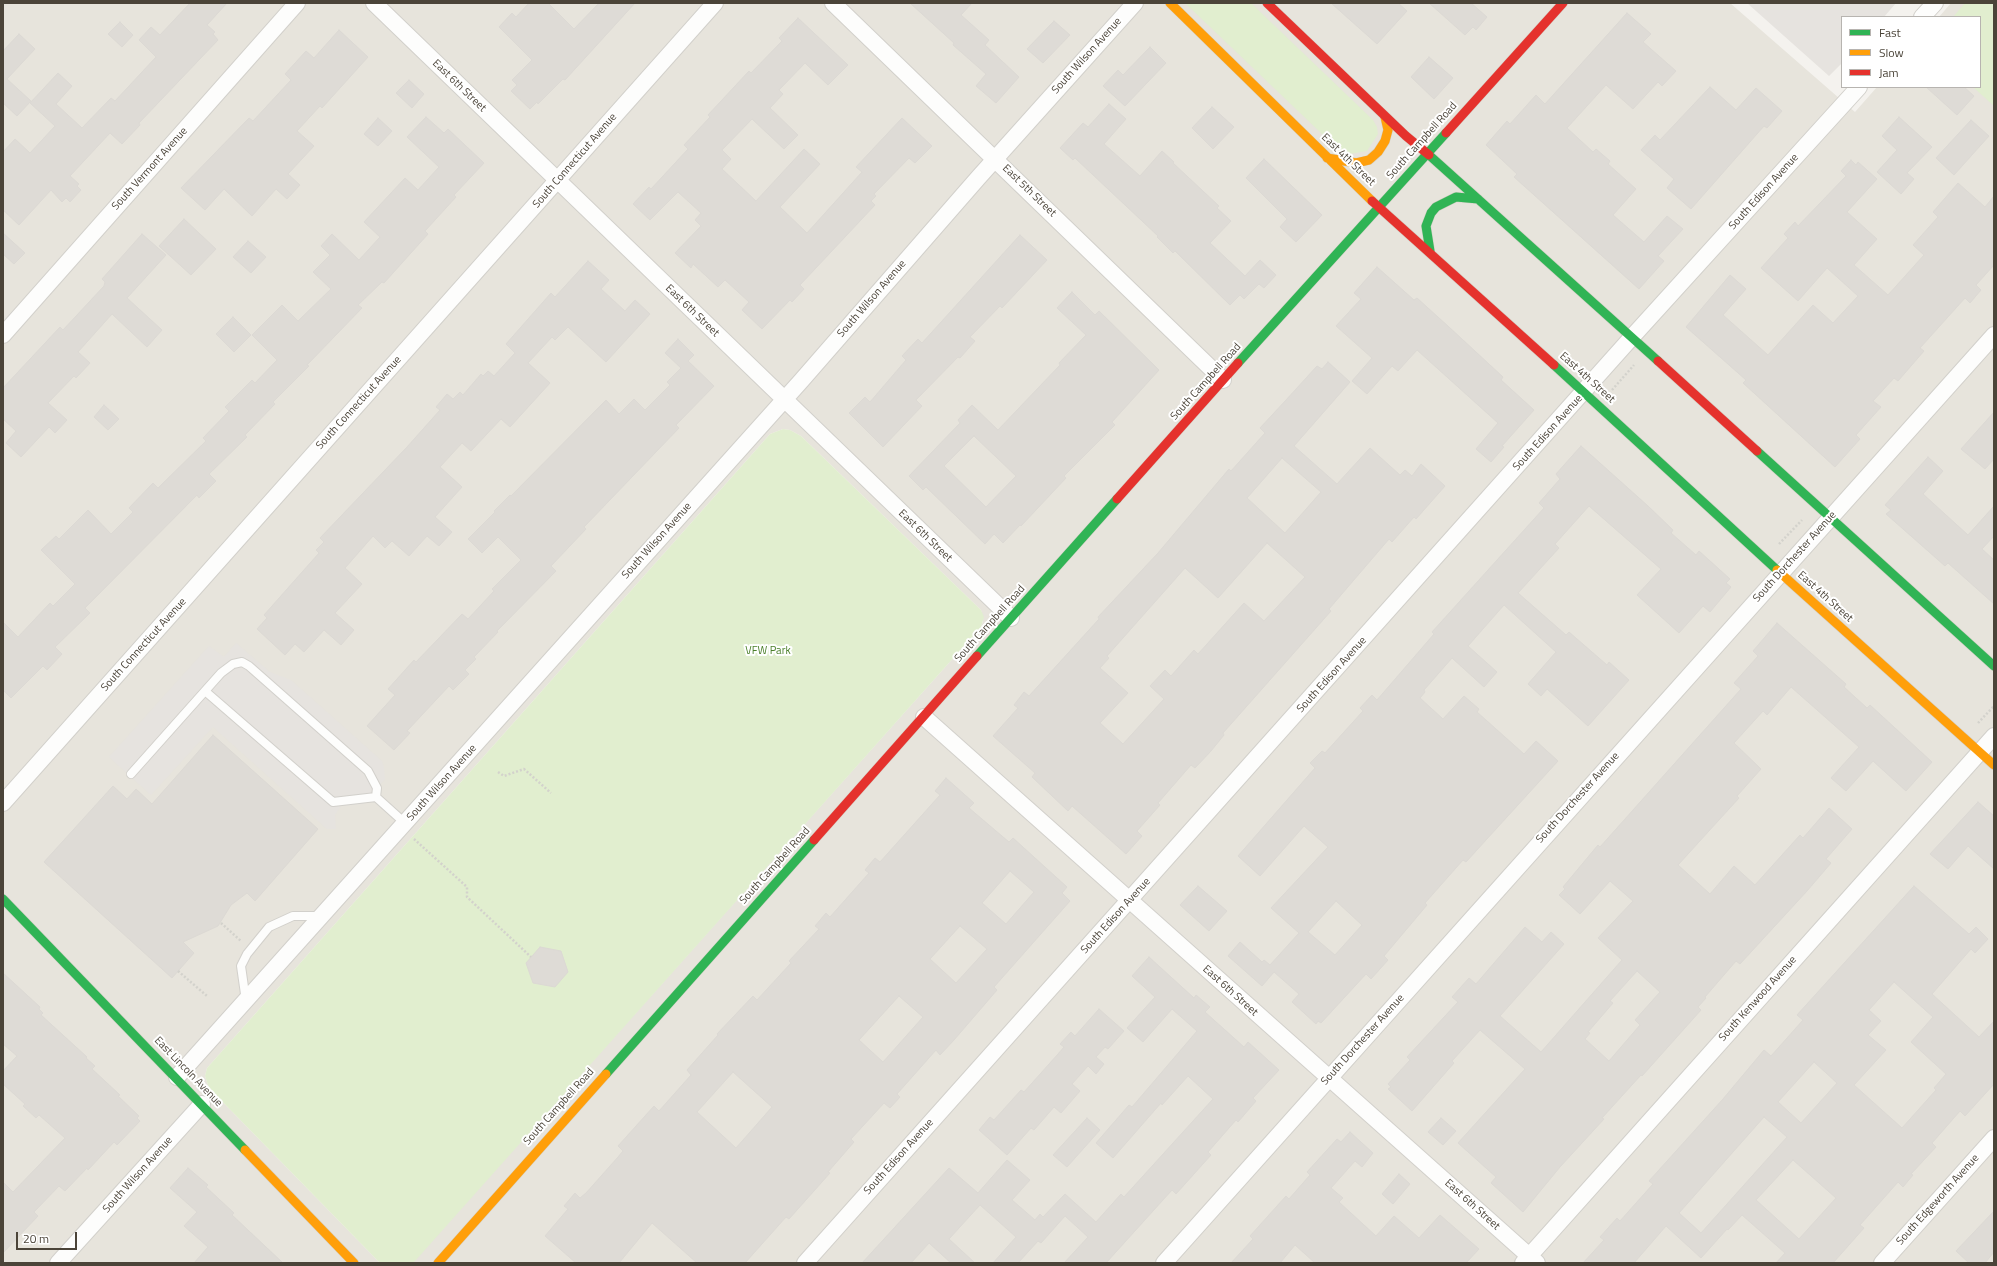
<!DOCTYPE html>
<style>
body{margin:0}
#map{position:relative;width:1997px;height:1266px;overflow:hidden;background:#f4f2ee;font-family:"Titillium Web",sans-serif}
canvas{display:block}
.frame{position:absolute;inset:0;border:4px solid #4b4439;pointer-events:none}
.legend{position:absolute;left:1841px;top:16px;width:140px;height:72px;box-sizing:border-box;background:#fff;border:1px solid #b7b4b0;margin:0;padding:5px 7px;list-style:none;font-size:12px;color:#4b4439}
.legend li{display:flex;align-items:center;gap:8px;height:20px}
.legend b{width:20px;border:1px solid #b7b4b0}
.scale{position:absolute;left:16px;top:1232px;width:61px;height:18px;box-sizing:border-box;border:2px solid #4b4439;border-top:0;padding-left:5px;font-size:12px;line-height:14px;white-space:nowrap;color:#4b4439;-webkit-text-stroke:3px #fff;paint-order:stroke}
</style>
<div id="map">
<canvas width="1997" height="1266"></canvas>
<div class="frame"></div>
<ul class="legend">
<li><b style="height:5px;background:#30b455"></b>Fast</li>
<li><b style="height:5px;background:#ff9f0a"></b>Slow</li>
<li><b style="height:5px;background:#e5322d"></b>Jam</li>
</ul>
<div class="scale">20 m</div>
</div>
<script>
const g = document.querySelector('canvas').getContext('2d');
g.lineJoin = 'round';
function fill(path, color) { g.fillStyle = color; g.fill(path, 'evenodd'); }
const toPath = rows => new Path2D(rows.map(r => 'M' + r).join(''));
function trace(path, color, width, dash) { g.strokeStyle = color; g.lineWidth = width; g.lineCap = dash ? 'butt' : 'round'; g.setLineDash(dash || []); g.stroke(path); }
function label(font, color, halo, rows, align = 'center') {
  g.font = font + ' "Titillium Web",sans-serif'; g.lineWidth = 4; g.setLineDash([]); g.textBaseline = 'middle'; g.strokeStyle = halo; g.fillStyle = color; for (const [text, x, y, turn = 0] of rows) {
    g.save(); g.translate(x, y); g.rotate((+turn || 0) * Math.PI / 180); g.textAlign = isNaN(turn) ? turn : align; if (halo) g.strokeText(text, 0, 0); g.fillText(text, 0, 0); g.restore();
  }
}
fill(toPath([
 [3,3,1730,3,1855,112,1877,87,1980,87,1980,17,1939,17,1951,3,1994,3,1994,1263,412,1263,981,627,983,621,981,610,801,436,790,430,783,429,770,434,207,1068,205,1076,209,1088,380,1263,3,1263]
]), '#e7e4dc');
fill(toPath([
 [1185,3,1251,3,1373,120,1377,127,1378,134,1367,151,1344,155],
 [1965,3,1994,3,1994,106,1973,87,1980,87,1980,17,1953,17],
 [783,429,790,430,801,436,981,610,984,617,981,627,415,1261,412,1263,380,1263,209,1088,205,1076,207,1068,770,434]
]), '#e1eecf');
fill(toPath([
 [1747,3,1896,3,1884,17,1842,17,1842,63,1829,76],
 [236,643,270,672,291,680,382,761,384,768,385,779,363,804,341,806,335,815,336,829,327,829,213,727,151,795,109,757,209,646,224,657]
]), '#e6e3df');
const building = toPath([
 [190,3,227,3,207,25,215,32,213,34,218,40,139,123,140,125,122,144,110,133,70,176,79,184,77,186,81,190,70,202,66,198,62,202,51,190,19,225,3,210,3,152,15,139,30,153,55,126,30,103,58,73,72,86,56,104,82,128,111,98,115,101,156,57,139,40,151,27,160,35,190,3],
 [529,3,548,3,574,29,599,3,635,3,565,80,563,79,538,104,537,102,530,109,511,91,517,85,512,80,532,60,499,27,512,13,516,17,529,3],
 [910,3,972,3,961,15,989,40,985,45,1019,77,996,103,976,86,986,74,953,45,954,43,910,3],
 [1331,3,1398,3,1407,11,1377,44,1331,3],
 [1429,3,1471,3,1487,17,1476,30,1473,27,1465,35,1429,3],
 [1627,13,1651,34,1643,42,1676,71,1662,86,1658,82,1633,109,1606,85,1567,128,1593,152,1596,149,1610,161,1608,164,1636,189,1613,215,1644,242,1667,216,1683,229,1658,256,1664,261,1639,289,1514,177,1517,174,1486,145,1507,121,1510,124,1536,95,1545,104,1627,13],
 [798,18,848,65,828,85,805,63,779,90,783,94,770,108,798,135,784,149,752,119,722,150,731,159,722,169,756,201,804,149,820,164,780,207,807,233,862,172,856,167,902,118,932,146,915,163,909,158,874,194,876,196,871,201,875,205,800,285,804,289,792,302,790,300,762,329,742,310,749,302,725,280,718,287,693,264,691,268,675,253,701,226,695,220,701,213,678,192,650,220,633,204,649,187,651,189,688,149,684,145,710,117,708,115,749,71,751,73,782,41,779,38,798,18],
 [1054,21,1070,35,1043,63,1027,49,1054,21],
 [120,22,133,35,122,47,108,34,120,22],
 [339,30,368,57,322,108,320,106,297,131,314,146,288,174,300,185,287,199,276,189,252,216,224,189,205,210,181,188,249,118,253,121,291,80,285,74,306,51,314,58,339,30],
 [19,34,35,49,7,79,31,101,17,116,3,103,3,51,19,34],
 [1150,47,1166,63,1125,106,1103,86,1118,70,1123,75,1150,47],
 [1429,57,1453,78,1434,99,1411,77,1429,57],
 [409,80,424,94,412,108,396,93,409,80],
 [1710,87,1736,110,1756,88,1782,111,1767,128,1764,126,1691,209,1667,188,1674,179,1641,150,1655,135,1660,140,1710,87],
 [1926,87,1964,87,1974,96,1957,115,1926,87],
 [1109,104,1126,119,1104,144,1140,176,1162,151,1174,162,1173,163,1219,206,1217,208,1231,221,1210,243,1245,276,1260,260,1276,275,1264,288,1259,284,1244,299,1240,295,1230,305,1175,251,1173,253,1157,237,1158,236,1075,158,1073,160,1060,148,1083,123,1088,127,1109,104],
 [1212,107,1234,127,1213,149,1192,128,1212,107],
 [426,117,444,133,448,129,484,163,454,195,456,197,425,231,428,234,384,283,382,282,358,305,362,308,307,365,309,366,273,402,275,404,245,435,247,437,209,474,216,481,199,498,197,495,85,608,90,613,55,647,62,654,47,670,43,666,11,698,3,690,3,622,18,637,50,603,53,606,75,584,41,550,56,536,59,539,88,510,111,534,133,512,129,508,153,483,158,488,206,441,203,438,229,411,225,407,252,380,255,383,277,360,252,335,282,305,298,321,331,289,313,272,330,255,321,246,332,234,359,260,380,237,364,222,405,178,418,190,439,167,407,137,426,117],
 [1899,117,1932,147,1907,173,1914,179,1901,194,1877,172,1897,150,1882,136,1899,117],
 [378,118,392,131,378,146,364,134,378,118],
 [1971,120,1989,136,1954,175,1936,158,1971,120],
 [1264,159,1322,215,1296,242,1280,227,1287,219,1246,178,1264,159],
 [1851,160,1856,165,1858,162,1877,179,1847,212,1877,239,1854,265,1888,295,1924,255,1913,245,1938,217,1933,212,1958,183,1985,207,1994,196,1994,265,1976,285,1981,290,1970,303,1965,298,1920,348,1924,351,1898,381,1894,378,1873,401,1881,407,1856,435,1860,439,1835,467,1743,383,1746,380,1686,327,1730,275,1746,289,1723,315,1768,355,1813,305,1833,323,1858,296,1827,268,1798,301,1761,268,1788,238,1784,234,1795,222,1798,226,1846,176,1841,171,1851,160],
 [184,219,216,249,191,275,159,246,184,219],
 [3,233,25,253,14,264,3,254,3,233],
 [142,234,166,255,127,298,162,330,147,347,112,314,78,352,90,363,76,378,74,376,48,403,67,420,55,433,49,427,21,457,6,443,16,431,3,419,3,388,60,327,63,330,104,286,105,282,102,279,142,234],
 [1020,235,1047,260,1002,308,1000,306,970,337,975,341,960,358,958,357,916,400,922,406,883,447,849,413,865,397,870,402,906,360,902,356,918,339,922,343,1020,235],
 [248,241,266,257,251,273,233,257,248,241],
 [588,261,609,280,601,289,625,311,635,300,650,314,606,362,568,327,555,340,552,337,528,363,550,383,510,427,501,419,471,451,462,443,440,467,462,487,435,517,452,532,439,546,427,536,409,556,392,541,385,548,373,536,345,568,362,584,335,613,354,630,341,645,324,630,304,652,295,644,285,655,257,629,267,618,264,615,319,553,316,550,324,542,320,538,407,447,440,410,436,407,447,394,453,399,460,392,463,395,481,374,483,376,488,371,494,376,515,353,506,344,551,293,555,297,588,261],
 [1377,267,1414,300,1417,298,1449,327,1503,377,1501,380,1534,410,1502,446,1504,447,1491,462,1476,449,1498,423,1417,350,1398,371,1392,366,1367,394,1352,381,1372,358,1336,326,1361,299,1354,293,1377,267],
 [1072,292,1095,315,1099,311,1159,370,1112,422,1115,425,1064,476,1066,478,1021,526,1020,525,1003,543,994,534,985,544,926,487,923,490,909,476,960,423,958,420,972,405,998,430,1060,365,1059,363,1086,335,1057,308,1072,292],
 [974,436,1016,476,986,507,944,466,974,436],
 [233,317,251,335,234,352,216,334,233,317],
 [678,339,694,355,688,361,714,386,676,425,679,428,584,527,586,529,551,566,556,571,497,631,498,632,474,657,476,659,465,670,469,674,453,690,449,686,407,731,410,733,394,750,367,726,395,695,388,689,414,660,416,662,462,614,468,619,494,591,492,589,521,560,498,537,482,553,468,539,495,512,494,511,510,495,511,496,606,400,619,414,634,399,645,410,670,385,667,382,681,368,665,353,678,339],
 [1328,362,1350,382,1294,446,1337,484,1370,448,1400,475,1405,470,1412,476,1421,464,1445,486,1416,519,1414,517,1392,542,1389,539,1329,609,1331,611,1223,733,1224,735,1211,751,1195,768,1191,765,1158,803,1160,805,1137,831,1142,836,1126,854,1072,806,1068,811,1032,777,1035,773,993,736,1018,708,1014,705,1024,692,1029,696,1099,619,1098,617,1158,553,1229,469,1231,471,1265,433,1260,428,1286,400,1317,366,1322,369,1328,362],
 [1282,458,1321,492,1285,533,1247,498,1282,458],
 [1267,543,1305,577,1264,621,1244,603,1198,654,1194,650,1171,676,1165,670,1150,686,1164,699,1123,744,1100,723,1128,693,1100,668,1109,658,1107,656,1185,568,1218,598,1267,543],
 [104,405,119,419,108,430,94,417,104,405],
 [1994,412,1994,459,1985,469,1961,449,1994,412],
 [1581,446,1648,506,1673,530,1671,533,1696,555,1699,551,1730,579,1726,583,1731,587,1710,612,1703,606,1679,633,1637,595,1661,569,1589,506,1555,544,1559,548,1518,593,1566,635,1569,632,1607,665,1609,662,1629,680,1588,726,1547,689,1541,696,1528,684,1556,652,1504,605,1468,646,1497,672,1484,687,1452,658,1424,690,1425,692,1420,698,1443,719,1464,696,1479,709,1477,712,1524,754,1536,741,1558,761,1466,862,1463,860,1425,903,1427,905,1384,956,1388,960,1371,979,1366,974,1321,1023,1318,1021,1316,1024,1292,1002,1299,994,1274,972,1262,986,1228,956,1240,942,1262,962,1264,960,1270,965,1299,933,1271,908,1328,847,1304,826,1260,876,1238,856,1315,768,1310,763,1322,751,1325,753,1363,711,1360,708,1372,695,1377,700,1434,634,1432,632,1544,508,1539,503,1560,479,1556,474,1581,446],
 [1336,901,1362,925,1335,955,1308,932,1336,901],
 [1928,457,1943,471,1923,494,1968,535,1994,506,1994,536,1982,549,1994,560,1994,604,1948,563,1945,566,1886,514,1891,510,1885,505,1928,457],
 [1777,623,1846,684,1844,687,1867,708,1870,705,1932,762,1906,791,1873,761,1846,791,1831,778,1859,747,1791,687,1767,715,1763,711,1734,743,1761,769,1737,796,1739,798,1678,865,1710,894,1734,866,1755,885,1800,835,1803,838,1829,808,1852,829,1826,859,1831,863,1807,891,1740,964,1736,961,1705,997,1706,998,1698,1007,1701,1010,1642,1076,1641,1075,1602,1118,1604,1119,1560,1167,1523,1212,1491,1183,1496,1177,1458,1143,1525,1069,1480,1030,1452,1061,1454,1063,1412,1111,1388,1089,1391,1087,1388,1084,1410,1060,1407,1057,1458,1002,1452,997,1469,978,1476,984,1525,927,1542,942,1551,932,1564,944,1500,1016,1541,1052,1622,960,1598,938,1633,901,1610,881,1580,914,1559,895,1565,889,1563,887,1598,845,1600,847,1741,689,1734,683,1758,656,1753,651,1777,623],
 [1637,971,1660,992,1635,1020,1640,1025,1609,1061,1585,1039,1590,1033,1588,1032,1613,1003,1610,1001,1637,971],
 [213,735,318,829,255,901,247,893,231,905,218,926,183,942,194,953,172,978,44,862,113,786,127,799,136,789,152,804,213,735],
 [946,778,974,803,969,808,1009,842,1013,838,1067,887,1062,893,1070,901,994,987,997,990,954,1040,940,1055,936,1050,897,1094,900,1097,890,1108,884,1103,851,1139,854,1142,828,1172,830,1173,789,1219,786,1217,745,1263,697,1263,652,1223,619,1263,576,1263,545,1236,568,1209,564,1206,575,1193,580,1198,586,1193,618,1157,623,1151,618,1146,654,1106,659,1111,691,1075,687,1070,718,1035,717,1034,753,996,757,1000,791,963,789,961,819,929,815,926,826,913,830,917,869,873,865,870,875,858,880,862,940,795,935,791,946,778],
 [1010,871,1034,892,1006,924,982,903,1010,871],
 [960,926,987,949,956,983,930,959,960,926],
 [899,996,923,1017,883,1062,859,1040,899,996],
 [733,1072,772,1107,736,1148,697,1112,733,1072],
 [1978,802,1994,816,1994,869,1968,846,1948,869,1930,854,1978,802],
 [1198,886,1227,911,1209,931,1180,905,1198,886],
 [1914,886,1969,934,1976,927,1988,939,1975,953,1971,949,1932,994,1979,1037,1994,1021,1994,1084,1965,1116,1960,1111,1932,1143,1936,1147,1911,1174,1913,1175,1903,1187,1898,1182,1860,1225,1864,1228,1833,1263,1776,1263,1785,1253,1742,1215,1728,1230,1727,1229,1701,1258,1666,1226,1634,1263,1583,1263,1604,1240,1600,1237,1617,1218,1620,1221,1653,1184,1649,1181,1723,1099,1764,1050,1771,1056,1803,1020,1797,1015,1914,886],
 [1894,982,1933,1017,1911,1042,1946,1074,1934,1088,1936,1090,1902,1128,1854,1085,1886,1050,1868,1035,1881,1021,1869,1010,1894,982],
 [1814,1062,1837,1083,1801,1123,1778,1102,1814,1062],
 [1764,1117,1787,1137,1701,1233,1679,1213,1764,1117],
 [1793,1160,1836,1198,1799,1239,1756,1200,1793,1160],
 [540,947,561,951,568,972,555,987,533,983,526,963,540,947],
 [1149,957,1194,998,1196,995,1210,1007,1205,1012,1244,1047,1248,1042,1279,1070,1253,1098,1256,1101,1238,1122,1236,1120,1208,1152,1211,1155,1176,1194,1172,1190,1106,1263,1064,1263,1088,1237,1065,1216,1041,1243,1038,1241,1018,1263,993,1263,1016,1237,980,1205,949,1239,975,1263,951,1263,929,1243,911,1263,862,1263,949,1168,978,1193,1007,1160,1030,1180,1012,1200,1035,1220,1040,1214,1043,1217,1065,1194,1096,1222,1121,1194,1124,1197,1213,1099,1188,1076,1162,1105,1161,1103,1113,1158,1096,1143,1129,1105,1132,1107,1197,1031,1172,1009,1143,1042,1127,1028,1155,997,1132,976,1149,957],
 [3,973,40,1007,39,1009,43,1013,41,1015,87,1057,86,1058,95,1066,92,1069,120,1095,118,1096,139,1116,137,1118,140,1121,117,1145,114,1142,88,1170,87,1168,65,1191,59,1186,34,1212,38,1216,3,1253,3,1182,13,1192,65,1138,39,1115,36,1118,23,1106,25,1104,3,1084,3,1071,17,1056,3,1044,3,973],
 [1099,1009,1124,1031,1108,1049,1105,1047,1096,1057,1104,1064,1096,1074,1088,1066,1072,1084,1080,1091,1061,1113,1054,1107,1034,1130,1031,1128,1007,1155,979,1130,990,1117,994,1120,1021,1090,1024,1092,1058,1054,1064,1047,1060,1044,1071,1032,1075,1036,1099,1009],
 [1087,1118,1100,1130,1067,1167,1053,1155,1087,1118],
 [1441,1118,1456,1131,1443,1145,1428,1132,1441,1118],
 [1350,1132,1373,1153,1362,1167,1355,1161,1331,1188,1343,1198,1339,1202,1376,1236,1394,1216,1419,1238,1440,1215,1479,1249,1466,1263,1315,1263,1295,1245,1280,1263,1231,1263,1253,1239,1250,1236,1286,1196,1289,1199,1310,1175,1307,1172,1337,1139,1341,1142,1350,1132],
 [188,1168,208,1185,206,1187,234,1213,232,1215,283,1263,194,1263,208,1247,184,1226,197,1212,170,1188,188,1168],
 [1399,1174,1410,1184,1393,1204,1382,1194,1399,1174],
 [1994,1211,1994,1252,1985,1263,1969,1263,1956,1251,1994,1211]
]);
fill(building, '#dedbd6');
trace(building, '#dcd9d4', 1);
const lane = toPath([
 [205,691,333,802,376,797,406,824],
 [131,774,221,673,233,664,242,662,249,666,368,771,377,788,376,797],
 [246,1001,241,966,247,954,269,927,293,916,320,916]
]);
const street = toPath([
 [374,3,1011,618],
 [833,3,1223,380],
 [1922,17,1935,3],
 [3,335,297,3],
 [924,717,1537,1263],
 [3,803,715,3],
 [177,1077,801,381,978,178,1135,3],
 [58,1263,202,1104],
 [805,1263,1632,337,1859,87],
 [1164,1263,1994,335],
 [1523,1263,1994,736],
 [1882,1263,1994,1138]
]);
const fast = toPath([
 [1429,155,1658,361],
 [1430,251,1426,226,1431,213,1436,207,1456,197,1478,199],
 [1238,363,1446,133],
 [1554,365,1777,570],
 [1757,451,1994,666],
 [977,656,1117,499],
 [3,899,245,1150],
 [606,1074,814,840]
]);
const slow = toPath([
 [1170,3,1372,201],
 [1327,158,1356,163,1369,160,1378,152,1385,141,1388,130,1385,117],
 [1777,570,1994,765],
 [245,1150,354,1263],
 [438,1263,606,1074]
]);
const jam = toPath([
 [1267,3,1406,136,1429,155],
 [1446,133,1563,3],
 [1372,201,1554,365],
 [1658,361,1757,451],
 [1117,499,1238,363],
 [814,840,977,656]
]);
trace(lane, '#d2d0cb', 10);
trace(street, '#d2d0cb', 18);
trace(fast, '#d3cfc5', 10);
trace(slow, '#d3cfc5', 10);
trace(jam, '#d3cfc5', 10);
trace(toPath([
 [1612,390,1634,365],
 [1779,544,1802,520],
 [1978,723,1994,706],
 [498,772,504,776,524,769,551,793],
 [414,839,467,887,467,897,531,957],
 [221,923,241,941],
 [178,971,207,996]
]), '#d3d2cc', 2.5, [2, 2]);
trace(lane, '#fdfdfc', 8);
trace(street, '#fdfdfc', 16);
trace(fast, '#30b455', 9);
trace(slow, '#ff9f0a', 9);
trace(jam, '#e5322d', 9);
label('11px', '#4b4439', '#fff', [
 ["South Wilson Avenue",1087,56,-48],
 ["East 6th Street",459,86,44],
 ["South Campbell Road",1422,141,-48],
 ["East 4th Street",1348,160,44],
 ["South Connecticut Avenue",575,161,-49],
 ["South Vermont Avenue",150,169,-48],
 ["East 5th Street",1029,191,44],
 ["South Edison Avenue",1764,192,-48],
 ["South Wilson Avenue",872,299,-49],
 ["East 6th Street",692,311,44],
 ["East 4th Street",1587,378,42],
 ["South Campbell Road",1206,382,-48],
 ["South Connecticut Avenue",359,403,-48],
 ["South Edison Avenue",1548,433,-48],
 ["East 6th Street",925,536,44],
 ["South Wilson Avenue",657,541,-48],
 ["South Dorchester Avenue",1795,557,-48],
 ["East 4th Street",1825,597,42],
 ["South Campbell Road",990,624,-48],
 ["South Connecticut Avenue",144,645,-48],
 ["South Edison Avenue",1332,675,-48],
 ["South Wilson Avenue",442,783,-48],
 ["South Dorchester Avenue",1578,798,-48],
 ["South Campbell Road",775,866,-48],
 ["South Edison Avenue",1116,916,-48],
 ["East 6th Street",1230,991,42],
 ["South Kenwood Avenue",1758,999,-48],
 ["South Dorchester Avenue",1363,1040,-48],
 ["East Lincoln Avenue",188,1072,46],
 ["South Campbell Road",559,1107,-48],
 ["South Edison Avenue",899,1157,-48],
 ["South Wilson Avenue",138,1175,-48],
 ["South Edgeworth Avenue",1938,1200,-48],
 ["East 6th Street",1472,1205,42]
]);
label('11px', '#4a7f2a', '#fff', [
 ["VFW Park",768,651]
]);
</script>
